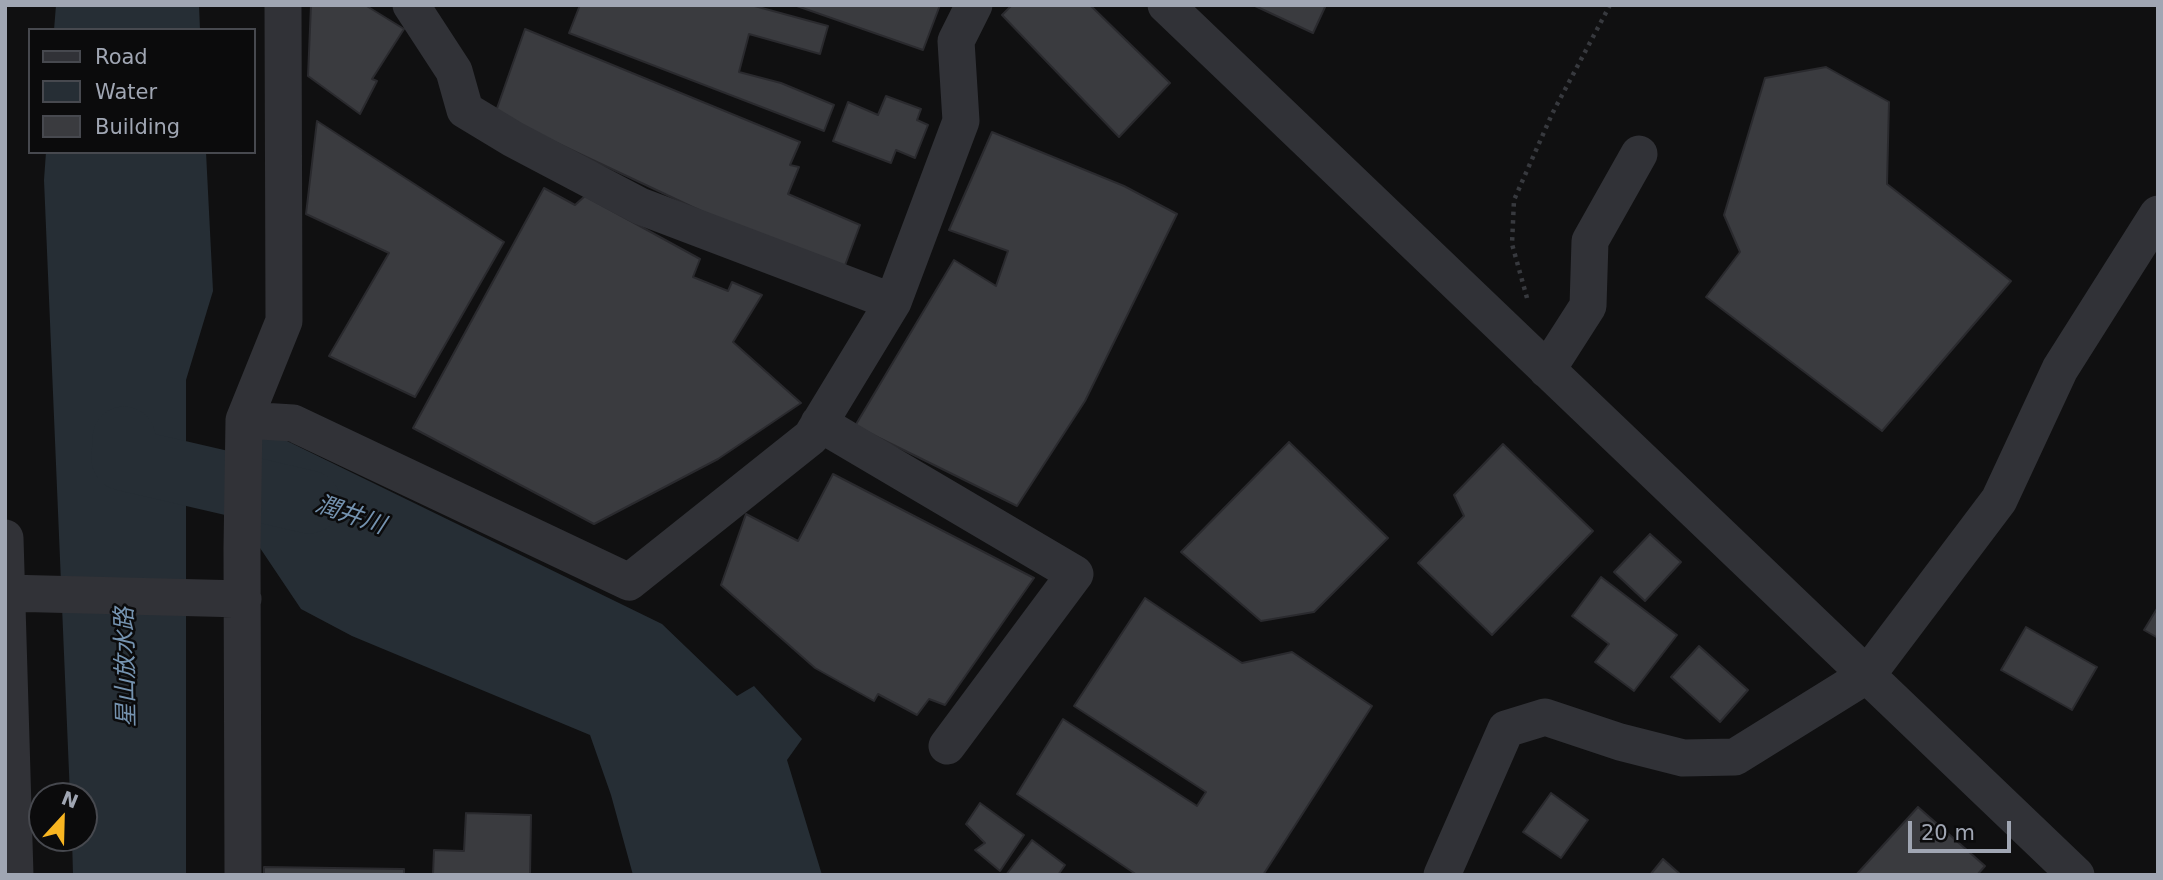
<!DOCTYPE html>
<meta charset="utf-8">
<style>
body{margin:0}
#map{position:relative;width:2163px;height:880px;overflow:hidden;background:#101011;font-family:"DejaVu Sans",sans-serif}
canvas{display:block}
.frame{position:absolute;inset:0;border:7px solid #a0a6b3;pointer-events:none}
.legend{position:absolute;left:28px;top:28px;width:228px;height:126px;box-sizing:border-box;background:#0b0b0c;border:2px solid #47494f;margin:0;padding:9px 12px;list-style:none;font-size:21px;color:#a0a6b3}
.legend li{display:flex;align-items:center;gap:14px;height:35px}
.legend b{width:35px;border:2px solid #47494f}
.north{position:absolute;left:28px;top:782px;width:70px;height:70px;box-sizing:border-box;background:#0b0b0c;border:2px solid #47494f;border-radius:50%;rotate:22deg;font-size:19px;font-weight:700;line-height:28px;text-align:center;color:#a0a6b3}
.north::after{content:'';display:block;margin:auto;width:24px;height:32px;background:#f8b521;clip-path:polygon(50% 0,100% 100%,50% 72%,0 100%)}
.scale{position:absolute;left:1908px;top:821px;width:103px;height:32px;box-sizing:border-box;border:4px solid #a0a6b3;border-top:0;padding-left:9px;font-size:21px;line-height:24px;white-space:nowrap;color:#a0a6b3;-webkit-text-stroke:5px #0b0b0c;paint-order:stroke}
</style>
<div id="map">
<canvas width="2163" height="880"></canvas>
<div class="frame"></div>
<ul class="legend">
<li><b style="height:9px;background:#313237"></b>Road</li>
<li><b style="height:19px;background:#262e35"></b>Water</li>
<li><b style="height:19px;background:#3a3b3f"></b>Building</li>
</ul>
<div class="north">N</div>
<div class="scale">20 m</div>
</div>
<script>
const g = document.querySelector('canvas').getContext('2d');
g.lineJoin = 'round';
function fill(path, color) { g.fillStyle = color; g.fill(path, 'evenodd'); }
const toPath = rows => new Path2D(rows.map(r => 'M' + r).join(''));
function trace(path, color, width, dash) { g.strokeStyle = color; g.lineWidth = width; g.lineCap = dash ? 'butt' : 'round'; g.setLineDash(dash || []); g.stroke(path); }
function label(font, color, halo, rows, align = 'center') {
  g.font = font + ' "DejaVu Sans","Noto Sans JP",sans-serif'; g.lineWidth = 5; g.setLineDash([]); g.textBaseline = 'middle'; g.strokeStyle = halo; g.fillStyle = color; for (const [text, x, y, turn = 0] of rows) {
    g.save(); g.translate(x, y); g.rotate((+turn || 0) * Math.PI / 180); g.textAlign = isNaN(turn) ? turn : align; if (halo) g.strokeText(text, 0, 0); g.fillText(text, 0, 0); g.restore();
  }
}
fill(toPath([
 [56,5,199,5,200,30,54,30],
 [46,152,206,152,213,291,186,380,186,875,73,875,72,838,84,838,84,796,70,796,44,180],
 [244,420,662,624,737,696,754,686,802,739,787,760,822,875,633,875,611,795,590,735,352,636,301,609,256,542]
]), '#262e35');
trace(toPath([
 [124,438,123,459,309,502]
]), '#262e35', 63);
const building = toPath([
 [311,5,365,5,404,29,372,79,377,81,360,114,308,76,311,5],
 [580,5,751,5,828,26,820,54,749,34,739,72,781,83,834,105,824,131,569,33,580,5],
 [794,5,940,5,923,50,794,5],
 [1012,5,1090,5,1170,83,1119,137,1002,15,1012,5],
 [1253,5,1326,5,1313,33,1253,5],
 [525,29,800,142,790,165,799,167,788,194,860,225,844,268,735,227,495,114,525,29],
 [1826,67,1889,102,1887,184,2011,281,1882,431,1706,297,1740,252,1724,215,1765,78,1826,67],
 [886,96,921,109,917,120,928,125,915,158,896,150,891,163,833,141,848,102,878,115,886,96],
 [317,121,504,242,415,397,329,356,389,253,306,214,317,121],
 [992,132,1124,186,1177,214,1085,401,1017,506,855,426,954,260,996,286,1008,251,949,230,992,132],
 [544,188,575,205,585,196,700,259,693,277,728,291,732,282,762,295,733,342,801,403,718,459,594,524,413,428,544,188],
 [1289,442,1388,538,1314,612,1261,621,1181,552,1289,442],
 [1503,444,1593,531,1492,635,1418,563,1464,516,1454,495,1503,444],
 [833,474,1034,578,945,705,929,699,917,715,878,694,874,701,815,668,721,585,746,514,798,541,833,474],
 [1650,534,1681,562,1645,601,1614,572,1650,534],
 [1601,577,1677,635,1634,691,1595,662,1609,644,1572,616,1601,577],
 [1145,598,1242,663,1292,652,1372,706,1263,875,1137,875,1017,794,1063,719,1197,806,1206,792,1074,706,1145,598],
 [2158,607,2158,638,2144,630,2158,607],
 [2026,627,2097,667,2072,710,2001,670,2026,627],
 [1699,646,1748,690,1720,722,1671,677,1699,646],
 [1551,793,1588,820,1561,858,1523,832,1551,793],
 [980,803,1024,835,1000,871,975,850,985,843,966,824,980,803],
 [1918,807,1985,866,1977,875,1856,875,1918,807],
 [466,813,531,815,530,875,433,875,434,850,464,851,466,813],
 [1032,840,1065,865,1058,875,1006,875,1032,840],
 [1663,859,1681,875,1650,875,1663,859],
 [264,867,404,869,404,875,264,875,264,867]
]);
fill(building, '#3a3b3f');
trace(building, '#2a2a2e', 2);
trace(toPath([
 [1527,298,1512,244,1514,200,1552,114,1610,5]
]), '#37393e', 4.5, [3.5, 5]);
trace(toPath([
 [411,5,454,71,465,110,513,139,640,206,893,302],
 [1166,5,2076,875],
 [1547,370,1588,306,1590,241,1639,154],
 [244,420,293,423,629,582,811,437,893,302,961,121,956,41,974,5],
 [819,423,1075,574,947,746],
 [5,538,15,875],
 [6,593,243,599],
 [243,875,242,548,244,420,284,321,283,5],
 [1442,875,1506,729,1545,717,1620,742,1683,758,1735,757,1867,675,1999,500,2060,369,2158,214]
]), '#313237', 37);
label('italic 24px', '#7593b0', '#0b0b0c', [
 ["潤井川",350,516,19],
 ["星山放水路",127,667,-91]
]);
</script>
